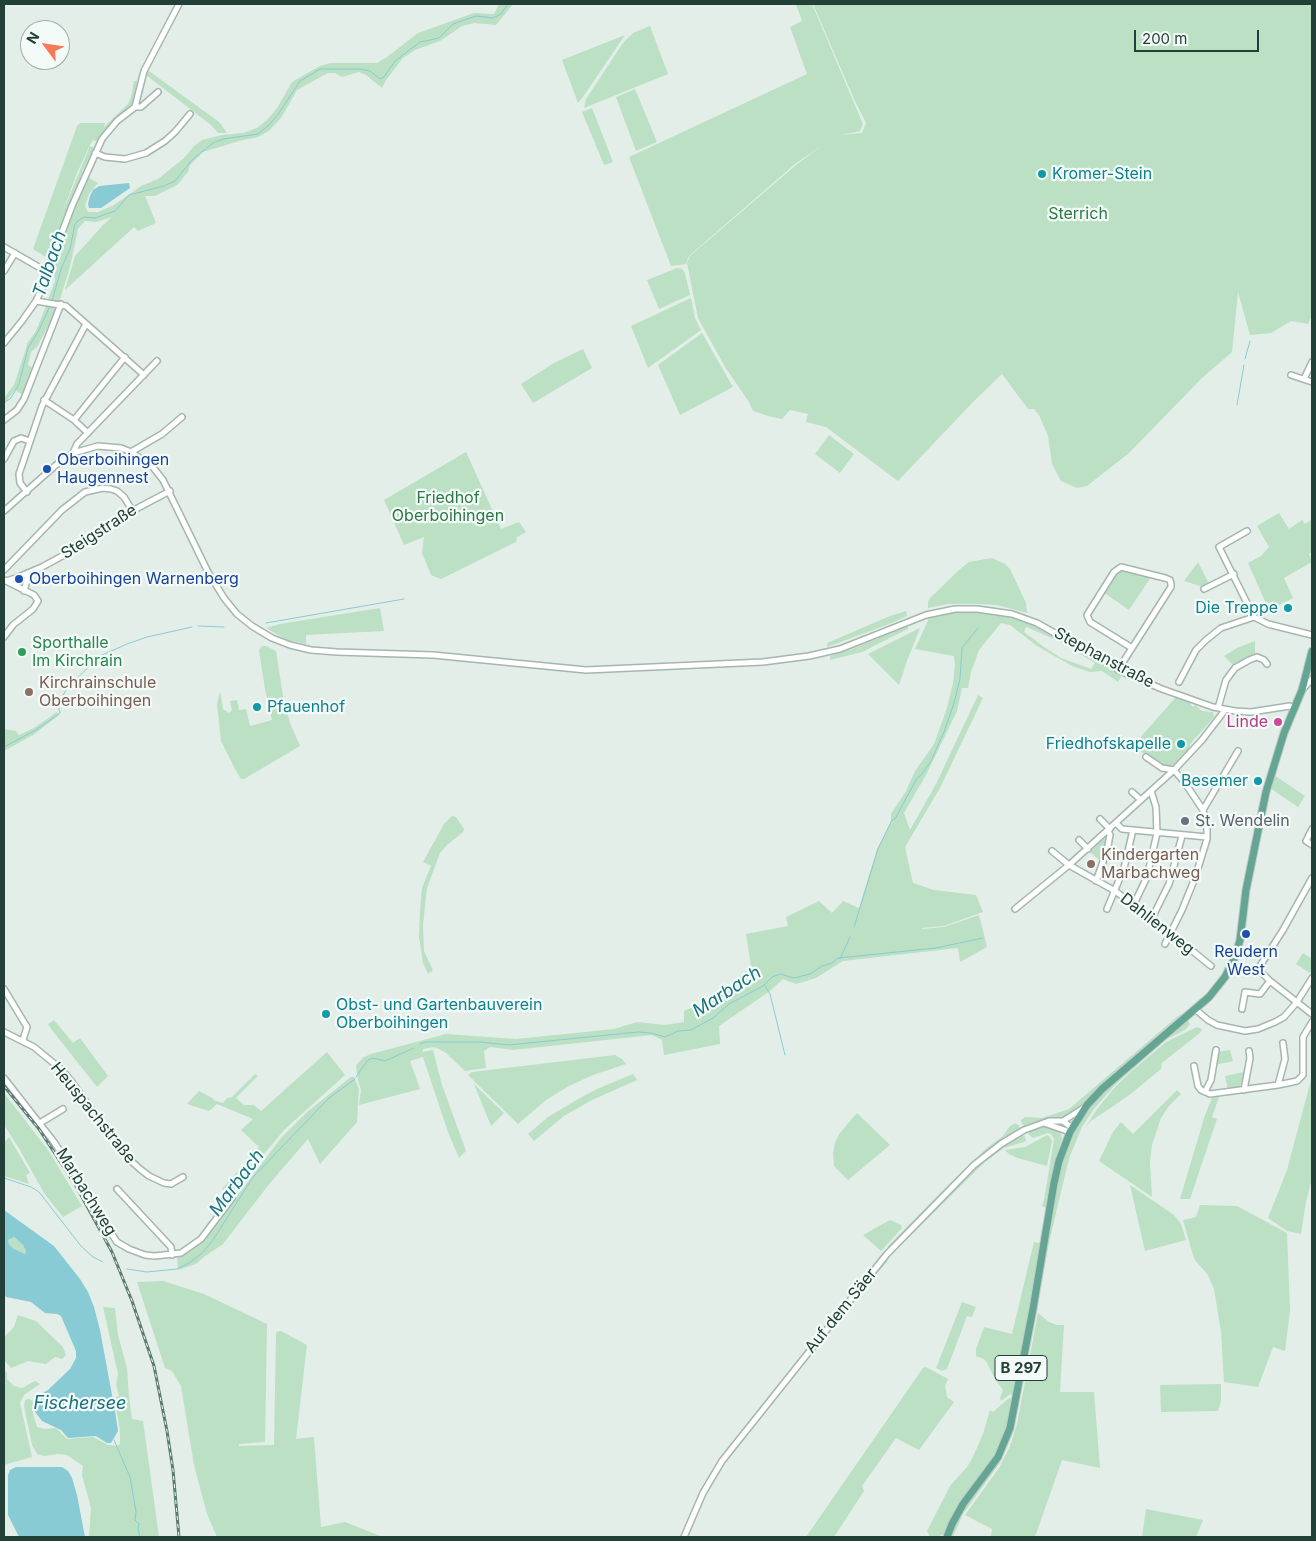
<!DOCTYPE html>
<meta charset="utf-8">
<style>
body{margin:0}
#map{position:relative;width:1316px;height:1541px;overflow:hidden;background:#e3eee8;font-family:Inter,sans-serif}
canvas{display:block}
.frame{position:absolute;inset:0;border:5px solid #224037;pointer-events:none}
.north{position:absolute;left:20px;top:20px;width:50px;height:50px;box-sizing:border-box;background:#f4faf7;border:1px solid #a0b0aa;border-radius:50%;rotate:301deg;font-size:14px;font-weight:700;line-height:20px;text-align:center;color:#224037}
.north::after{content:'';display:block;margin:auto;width:18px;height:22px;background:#f87956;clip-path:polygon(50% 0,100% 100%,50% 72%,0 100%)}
.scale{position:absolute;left:1134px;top:30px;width:125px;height:22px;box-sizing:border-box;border:2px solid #224037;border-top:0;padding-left:6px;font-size:15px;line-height:18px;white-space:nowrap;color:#224037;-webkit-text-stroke:4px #f4faf7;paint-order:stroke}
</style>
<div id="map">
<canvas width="1316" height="1541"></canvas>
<div class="frame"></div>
<div class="north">N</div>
<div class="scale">200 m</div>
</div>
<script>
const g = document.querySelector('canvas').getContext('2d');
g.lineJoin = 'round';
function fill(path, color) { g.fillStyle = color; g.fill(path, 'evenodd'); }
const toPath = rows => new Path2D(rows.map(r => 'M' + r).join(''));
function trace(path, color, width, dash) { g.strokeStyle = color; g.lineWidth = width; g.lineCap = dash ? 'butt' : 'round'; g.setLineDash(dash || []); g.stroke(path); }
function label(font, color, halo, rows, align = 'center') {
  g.font = font + ' Inter,sans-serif'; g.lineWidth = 4.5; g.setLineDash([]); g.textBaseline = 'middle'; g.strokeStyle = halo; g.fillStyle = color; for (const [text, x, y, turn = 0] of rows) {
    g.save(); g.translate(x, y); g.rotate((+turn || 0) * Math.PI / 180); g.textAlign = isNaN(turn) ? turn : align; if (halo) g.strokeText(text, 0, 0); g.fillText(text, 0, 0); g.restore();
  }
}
fill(toPath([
 [499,4,513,4,496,25,474,23,462,26,440,41,415,50,403,58,386,80,382,88,366,75,359,72,342,77,335,73,328,73,297,90,281,118,269,131,258,137,239,141,203,152,190,165,188,172,177,185,155,196,145,196,156,223,138,231,134,227,65,290,75,256,103,225,112,217,96,222,85,221,78,229,70,267,59,302,47,302,55,281,53,267,60,243,87,177,98,183,89,194,85,206,88,212,98,212,114,205,141,186,158,179,184,158,194,146,202,140,222,135,243,133,257,128,267,120,277,108,292,82,320,66,330,63,377,63,387,57,418,33,474,13,494,14],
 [796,4,812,4,863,124,860,131,841,135,862,133,866,123,854,99,813,4,1312,4,1312,315,1308,324,1291,321,1271,333,1250,335,1238,292,1232,352,1202,378,1129,453,1087,486,1077,488,1061,481,1052,464,1048,436,1039,415,1034,409,1028,409,1002,374,973,402,898,481,826,427,806,422,808,414,790,410,782,419,768,416,753,411,749,402,725,367,698,318,687,263,690,256,796,165,823,145,795,164,689,256,686,264,671,266,629,157,807,74,790,27,802,21],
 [650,26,668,74,584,108,586,99,623,43,633,33],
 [625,35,585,94,578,103,562,60],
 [149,71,219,122,227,133,218,133,211,125,146,75],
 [134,81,137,81,134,99,131,106,110,124,98,142,93,140,90,145,77,173,46,257,33,249,77,126,80,123,105,123,104,127,128,104,131,97],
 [635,89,657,142,636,151,616,97],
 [592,108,613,162,604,165,582,112],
 [90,146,94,148,84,168,63,222,49,264,45,263,59,221],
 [677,268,682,269,685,273,690,295,659,309,647,280],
 [691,298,695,318,701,330,648,368,631,326],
 [46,306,56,307,57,310,37,347,31,352,28,365,33,368,23,395,15,390,4,404,4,398,14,385,28,342,36,331],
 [702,333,733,387,680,415,658,365],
 [583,349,592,368,533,403,521,384,554,363],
 [829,435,854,454,840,473,815,454],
 [466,452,501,529,519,522,526,532,517,537,516,542,441,579,431,575,422,553,424,537,404,545,384,500],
 [1279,513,1289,529,1302,520,1305,524,1312,519,1312,552,1309,554,1312,562,1284,578,1293,598,1269,610,1248,563,1261,556,1269,547,1257,526],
 [992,558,1005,564,1010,569,1026,603,1027,613,997,605,978,604,948,604,928,608,928,602,930,598,959,570,969,562],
 [1198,562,1209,584,1203,587,1184,581],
 [1122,570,1151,577,1129,610,1103,592,1115,574],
 [380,608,384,631,306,635,306,644,287,640,266,628,280,624],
 [906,611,907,616,892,623,827,647,827,643,890,616],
 [967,611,1009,615,1024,620,1054,634,1122,675,1118,682,1102,671,1090,672,1072,666,1037,646,1010,625,1001,623,979,650,971,672,968,688,962,688,957,711,926,775,904,813,910,830,936,784,978,695,983,698,940,788,905,847,913,883,934,890,976,895,983,912,944,926,922,928,922,929,944,927,979,915,987,947,960,962,958,948,843,961,816,978,796,984,783,979,770,991,719,1026,720,1044,664,1055,662,1040,652,1035,513,1050,490,1047,484,1051,486,1068,465,1071,446,1053,439,1049,434,1047,423,1049,423,1052,433,1050,442,1085,466,1151,459,1158,448,1132,423,1057,410,1061,420,1089,359,1105,361,1090,358,1080,356,1065,364,1057,371,1054,446,1034,516,1039,614,1029,637,1022,665,1025,684,1022,684,1011,713,998,751,967,746,934,788,926,786,917,819,901,832,913,843,901,859,908,877,849,891,822,891,814,906,791,915,771,934,744,947,708,953,683,955,665,954,656,915,649,930,616],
 [1026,627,1061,642,1095,663,1091,669,1061,658,1044,647,1024,632],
 [908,626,908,629,862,652,830,660,830,656,852,649],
 [920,628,907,661,899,685,868,654],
 [1255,641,1255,654,1243,659,1233,665,1224,656,1237,648],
 [262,646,266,646,276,651,283,696,290,723,300,746,244,779,241,779,235,769,221,741,217,704,220,691,223,709,229,713,232,710,230,701,237,700,239,710,246,709,250,726,272,720,265,689,259,650],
 [1176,697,1190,702,1190,704,1193,707,1195,705,1202,711,1213,712,1214,717,1191,743,1189,747,1190,748,1171,767,1166,768,1140,751,1135,745,1138,740],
 [57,712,59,715,33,735,4,751,4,729,16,731,19,735,34,728],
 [1274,775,1305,796,1298,807,1270,788],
 [452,816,456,817,464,829,463,832,447,845,440,853,427,888,423,925,424,951,433,970,428,974,423,963,419,937,420,911,422,888,431,866,423,862,444,824],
 [1106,837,1108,838,1102,862,1090,852],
 [1303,953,1312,959,1312,969,1310,973,1296,964],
 [1182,1014,1104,1082,1076,1111,1065,1118,1048,1119,1025,1126,1022,1124,1021,1120,1025,1117,1042,1118,1069,1109,1178,1016],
 [1187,1019,1190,1024,1185,1030,1165,1040,1115,1085,1094,1109,1082,1127,1070,1156,1066,1171,1050,1238,1037,1306,1035,1305,1059,1174,1068,1145,1075,1130,1088,1109,1109,1086],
 [54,1020,73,1043,80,1038,108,1076,97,1087,52,1030,48,1024],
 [1197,1027,1202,1029,1201,1032,1162,1063,1161,1069,1128,1096,1091,1121,1085,1128,1097,1109,1115,1087,1134,1069,1166,1042],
 [1230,1050,1233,1061,1215,1065,1218,1052],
 [327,1052,345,1075,284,1130,230,1195,222,1189,259,1147,241,1130,253,1119,217,1104,209,1111,187,1104,199,1091,214,1099,213,1100,223,1103,227,1098,232,1097,255,1074,258,1076,236,1098,244,1105,254,1105,261,1111],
 [615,1055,622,1059,626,1064,593,1075,569,1086,546,1100,518,1124,468,1075,472,1072],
 [1244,1072,1240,1087,1228,1090,1225,1076],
 [633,1074,637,1080,592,1100,564,1116,534,1141,528,1134,548,1117,580,1098,597,1089],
 [1312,1076,1312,1178,1306,1202,1301,1234,1287,1231,1268,1218,1287,1170],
 [351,1077,354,1077,359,1089,357,1122,320,1164,308,1139,270,1183,223,1244,204,1257,196,1264,178,1270,177,1258,191,1251,205,1238,281,1138,307,1112],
 [474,1084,504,1113,491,1126],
 [1177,1090,1181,1094,1169,1106,1161,1118,1152,1145,1150,1162,1152,1197,1099,1161,1113,1132,1121,1122,1133,1134],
 [4,1093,48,1150,82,1206,63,1217,44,1193,20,1150,4,1125],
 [1219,1097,1212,1117,1217,1119,1190,1199,1180,1199,1205,1115,1212,1098],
 [857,1113,890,1145,848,1180,834,1166,833,1153,835,1143,839,1134],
 [1016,1123,1020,1127,1018,1130,999,1143,975,1162,889,1248,888,1246,952,1181,988,1147,1003,1136,1010,1126],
 [1043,1126,1060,1130,1062,1138,1053,1172,1043,1238,1040,1240,1046,1208,1042,1206,1044,1200,1054,1139,1051,1134,1048,1133,1033,1138,1028,1134,1030,1130],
 [1020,1134,1025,1136,1026,1141,1024,1142,1004,1148,985,1162,892,1254,975,1167],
 [1047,1135,1050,1137,1052,1141,1047,1166,1017,1158,1009,1154,1005,1150,1025,1147],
 [9,1137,30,1173,26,1175,29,1184,4,1176,4,1143],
 [1130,1185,1174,1215,1181,1224,1186,1240,1145,1251],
 [1200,1205,1237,1206,1287,1233,1290,1311,1285,1351,1273,1347,1258,1387,1224,1382,1221,1332,1214,1289,1208,1275,1195,1260,1192,1252,1183,1220,1196,1217],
 [890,1220,901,1225,902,1228,881,1251,863,1235],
 [14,1237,23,1245,26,1251,25,1254,14,1249,9,1244,8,1240],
 [1034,1242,1042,1244,1014,1394,1009,1395,1001,1401,1000,1398,1003,1390,996,1381,987,1363,984,1359,976,1356,976,1349,984,1327,1012,1334],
 [880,1256,882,1258,713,1468,726,1450],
 [886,1259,888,1259,887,1262,864,1288,719,1471,719,1468],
 [163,1281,204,1294,267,1324,265,1442,239,1444,239,1446,274,1445,276,1332,281,1331,307,1345,296,1439,314,1437,321,1527,345,1522,383,1537,217,1537,207,1514,194,1465,181,1386,172,1371,165,1368,137,1282],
 [962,1302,976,1307,972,1317,967,1316,947,1369,942,1371,936,1368],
 [103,1307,115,1308,118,1335,127,1368,129,1397,132,1419,143,1421,159,1537,89,1537,91,1508,82,1475,83,1466,67,1455,58,1454,44,1456,37,1454,32,1445,24,1406,25,1400,29,1399,33,1401,33,1414,37,1427,44,1429,56,1428,67,1439,93,1437,108,1445,117,1446,120,1444,120,1429,114,1398,119,1396,116,1384,118,1374],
 [1036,1311,1011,1438,999,1464,963,1514,955,1532,953,1536,951,1535,956,1520,1003,1452],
 [1038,1313,1049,1322,1057,1325,1064,1325,1060,1392,1094,1392,1100,1468,1062,1460,1035,1537,991,1537,992,1529,965,1515,999,1468,1010,1446,1017,1424],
 [18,1315,36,1321,63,1347,66,1355,62,1359,55,1357,46,1364,28,1361,11,1368,4,1360,4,1337,14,1327],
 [926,1367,948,1379,945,1386,947,1397,954,1402,919,1450,896,1438,862,1486,864,1491,834,1537,806,1537,923,1368],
 [4,1369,7,1373,7,1379,14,1386,22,1388,35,1381,40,1384,24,1395,20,1403,32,1457,4,1465],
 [1221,1384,1221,1401,1218,1411,1161,1412,1160,1385],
 [1009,1398,1012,1399,1005,1433,988,1468,958,1506,944,1534,936,1537,930,1537,927,1531,950,1486,967,1467,972,1459,983,1434,990,1410,993,1412],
 [1146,1509,1203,1520,1196,1537,1142,1537]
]), '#bbe0c4');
fill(toPath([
 [129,183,130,188,101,208,89,208,88,204,90,196,93,190,99,186],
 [4,1210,54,1246,80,1279,88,1292,94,1307,100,1330,115,1411,118,1431,111,1443,107,1443,96,1436,68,1438,61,1430,42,1421,35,1412,35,1402,39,1395,48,1390,70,1369,76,1358,76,1351,61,1316,57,1314,45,1313,31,1302,6,1297,4,1294],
 [14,1237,23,1245,26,1251,25,1254,14,1249,9,1244,8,1240],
 [16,1467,62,1467,68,1471,72,1478,77,1495,85,1537,19,1537,8,1515,8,1475,10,1470]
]), '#89cbd5');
trace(toPath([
 [52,301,61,269,70,249,75,224,79,220,84,217,95,218,115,211,129,195,164,186,175,181,192,160,213,143,223,139,258,134,269,125,279,113,300,81,320,69,360,69,370,71,380,79,384,77,395,61,420,42,439,38,453,24,476,16,493,18,501,14,508,4],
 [1245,359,1250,341],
 [4,403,11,398,19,384,28,348,39,330,51,304],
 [1237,405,1244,365],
 [266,623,404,599],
 [198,626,224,627],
 [4,747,36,730,60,713,58,705,67,688,100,656,127,644,147,637,192,627],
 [854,927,878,849,892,820,895,819,917,778,922,774,931,761,944,732,954,703,960,679,962,648,978,628],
 [840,959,850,937],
 [765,986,770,994,785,1055],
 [420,1044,426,1042,480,1042,509,1045,638,1032,651,1033,665,1037,678,1031,691,1030,713,1018,729,1004,763,986,772,977,780,974,794,978,810,974,822,966,832,963,838,958,936,948,983,938],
 [356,1077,368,1060,373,1058,385,1061,414,1048],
 [4,1178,31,1187,39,1192,81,1246,93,1257,103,1262],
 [127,1269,147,1272,177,1269,189,1263,201,1254,213,1240,253,1177,329,1098,355,1079],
 [114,1440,130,1477,136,1512,135,1520,139,1524,138,1529,140,1537]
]), '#89cbd5', 1);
const minor = toPath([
 [135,107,141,107,158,92],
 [95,153,105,157,125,159,146,153,165,141,175,132,190,114],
 [4,247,49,273],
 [4,271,15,253],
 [36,301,66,306,144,375],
 [4,343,22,321,36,301,49,273,59,240,72,206,102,139,117,121,135,107,144,71,179,4],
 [1291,375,1312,382],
 [1304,379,1312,362],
 [44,400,74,420,88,433],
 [4,420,17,410,24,399,61,304],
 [74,420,125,357],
 [131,452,162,434,182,417],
 [73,453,77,444,157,361],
 [4,459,14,441,21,438,30,441],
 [27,492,20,483,19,474,42,406,86,324],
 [4,511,56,465,73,453,98,446,121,448,131,452,152,466,163,480,208,572,224,598,237,614,252,626,272,638,290,645,311,650,337,652,433,655,586,670,763,662,809,656,840,649,926,615,955,609,977,609,1012,614,1037,623,1125,673,1162,689,1213,707,1235,711,1251,712,1290,706,1295,708],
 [1247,531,1219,547,1254,617,1268,624,1312,635],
 [4,570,62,510,85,492,103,488,111,489,117,491,124,497,132,510],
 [4,580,6,581,16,578,42,567,75,549,113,521,170,491],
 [1204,589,1234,574],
 [24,591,29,573],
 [4,637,13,625,33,609,38,601,34,595,6,581],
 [1118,670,1171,587,1171,584,1170,580,1165,578,1121,567,1114,572,1087,615,1090,622,1132,648],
 [1179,682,1196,650,1206,640,1221,628,1254,617],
 [1302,690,1312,679],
 [1218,708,1226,680,1235,668,1249,660,1257,657,1264,660,1267,664],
 [1146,757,1162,768,1174,770,1185,783,1203,810,1207,829,1207,839,1195,878,1182,910,1165,944],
 [1132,792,1141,800],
 [1203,810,1238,751],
 [1100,819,1110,829],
 [1116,823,1122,829,1207,837],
 [1312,829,1306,841,1312,845],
 [1079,840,1088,849],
 [1052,851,1069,865,1115,891,1152,918,1211,966],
 [1312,878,1283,930,1260,966,1259,970,1270,981,1312,1014],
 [1096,881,1107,851,1110,835,1108,831],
 [1134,904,1147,877,1157,833,1156,807,1151,791],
 [1015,909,1069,865,1174,770,1202,740,1225,710],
 [1107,909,1124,868,1133,830],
 [1152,918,1169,884,1182,836],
 [4,989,27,1027,23,1040],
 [1195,1009,1208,1020,1217,1025,1245,1031,1258,1029,1275,1022,1284,1017,1297,1002,1312,978],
 [1242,1009,1245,992,1260,994,1270,981],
 [4,1032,34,1047,62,1070,72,1082,108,1133,128,1158,140,1169,149,1176,164,1183,171,1184,183,1177],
 [1194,1066,1198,1086,1201,1090,1210,1094,1278,1085,1297,1081,1303,1075,1303,1037,1312,1022],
 [4,1078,54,1142,84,1187,111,1233,117,1242,129,1249,145,1255,155,1256,181,1253,201,1239,232,1198],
 [1278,1085,1285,1059,1283,1043],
 [1244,1090,1250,1058,1249,1051],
 [1205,1092,1211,1080,1216,1050],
 [1063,1121,1085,1107],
 [40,1123,63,1109],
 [1044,1123,1070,1132],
 [117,1189,171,1247,172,1255],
 [684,1537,703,1493,722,1461,887,1254,974,1165,1001,1144,1024,1130,1049,1121,1063,1121,1072,1128]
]);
const major = toPath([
 [947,1537,952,1524,963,1504,998,1457,1010,1428,1033,1309,1054,1183,1059,1161,1070,1132,1087,1105,1102,1089,1209,997,1225,977,1235,957,1240,940,1246,890,1266,792,1284,733,1302,690,1312,651]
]);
trace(minor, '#a5b6af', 8);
trace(major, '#c1cac7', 9);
trace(minor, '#fff', 5);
trace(major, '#65a593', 7);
const rail = toPath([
 [4,1086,39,1129,76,1186,112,1252,132,1301,154,1366,167,1431,173,1470,179,1537]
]);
trace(rail, '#5c7b72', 3);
trace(rail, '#f4faf7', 1, [4]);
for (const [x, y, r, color] of [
 [1042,174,5,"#0f9aa8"],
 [47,469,5,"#1a4fb4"],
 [19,579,5,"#1a4fb4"],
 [1288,608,5,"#0f9aa8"],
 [22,652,5,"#2e9e5b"],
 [29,692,5,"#8d6e63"],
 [257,707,5,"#0f9aa8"],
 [1278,722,5,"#d1479c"],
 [1181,744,5,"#0f9aa8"],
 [1258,781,5,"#0f9aa8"],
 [1185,821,5,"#6b7280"],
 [1091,864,5,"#8d6e63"],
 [1246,934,5,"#1a4fb4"],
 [326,1014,5,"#0f9aa8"]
]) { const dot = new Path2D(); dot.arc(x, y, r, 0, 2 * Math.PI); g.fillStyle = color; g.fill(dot); trace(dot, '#f4faf7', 2); }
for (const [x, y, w] of [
 [1021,1368,52]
]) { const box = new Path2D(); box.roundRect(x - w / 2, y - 12.5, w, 25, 4); g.fillStyle = '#f4faf7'; g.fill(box); trace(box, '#224037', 1); }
label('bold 15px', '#224037', null, [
 ["B 297",1021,1368]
]);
label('16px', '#0d838f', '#f4faf7', [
 ["Kromer-Stein",1052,174],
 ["Die Treppe",1278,608,"right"],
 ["Pfauenhof",267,707],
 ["Friedhofskapelle",1171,744,"right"],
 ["Besemer",1248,781,"right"],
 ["Obst- und Gartenbauverein",336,1005],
 ["Oberboihingen",336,1023]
], 'left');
label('16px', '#2a7946', '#f4faf7', [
 ["Sterrich",1078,214],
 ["Friedhof",448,498],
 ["Oberboihingen",448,516]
]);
label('16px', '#164399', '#f4faf7', [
 ["Oberboihingen",57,460],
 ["Haugennest",57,478],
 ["Oberboihingen Warnenberg",29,579],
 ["Reudern",1246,952,"center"],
 ["West",1246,970,"center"]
], 'left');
label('16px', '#224037', '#f4faf7', [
 ["Steigstraße",99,532,-33],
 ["Stephanstraße",1104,658,28],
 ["Dahlienweg",1157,924,38],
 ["Heuspachstraße",93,1113,51],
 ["Marbachweg",86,1192,58],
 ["Auf dem Säer",841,1311,-51]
]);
label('16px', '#27864d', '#f4faf7', [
 ["Sporthalle",32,643],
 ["Im Kirchrain",32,661]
], 'left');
label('16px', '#785e54', '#f4faf7', [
 ["Kirchrainschule",39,683],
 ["Oberboihingen",39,701],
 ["Kindergarten",1101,855],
 ["Marbachweg",1101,873]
], 'left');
label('16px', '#b23c85', '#f4faf7', [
 ["Linde",1268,722]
], 'right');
label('16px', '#5b616d', '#f4faf7', [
 ["St. Wendelin",1195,821]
], 'left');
label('italic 18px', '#18717f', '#f4faf7', [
 ["Talbach",50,264,-71],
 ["Marbach",727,992,-33],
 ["Marbach",237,1183,-53],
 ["Fischersee",80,1404]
]);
</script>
